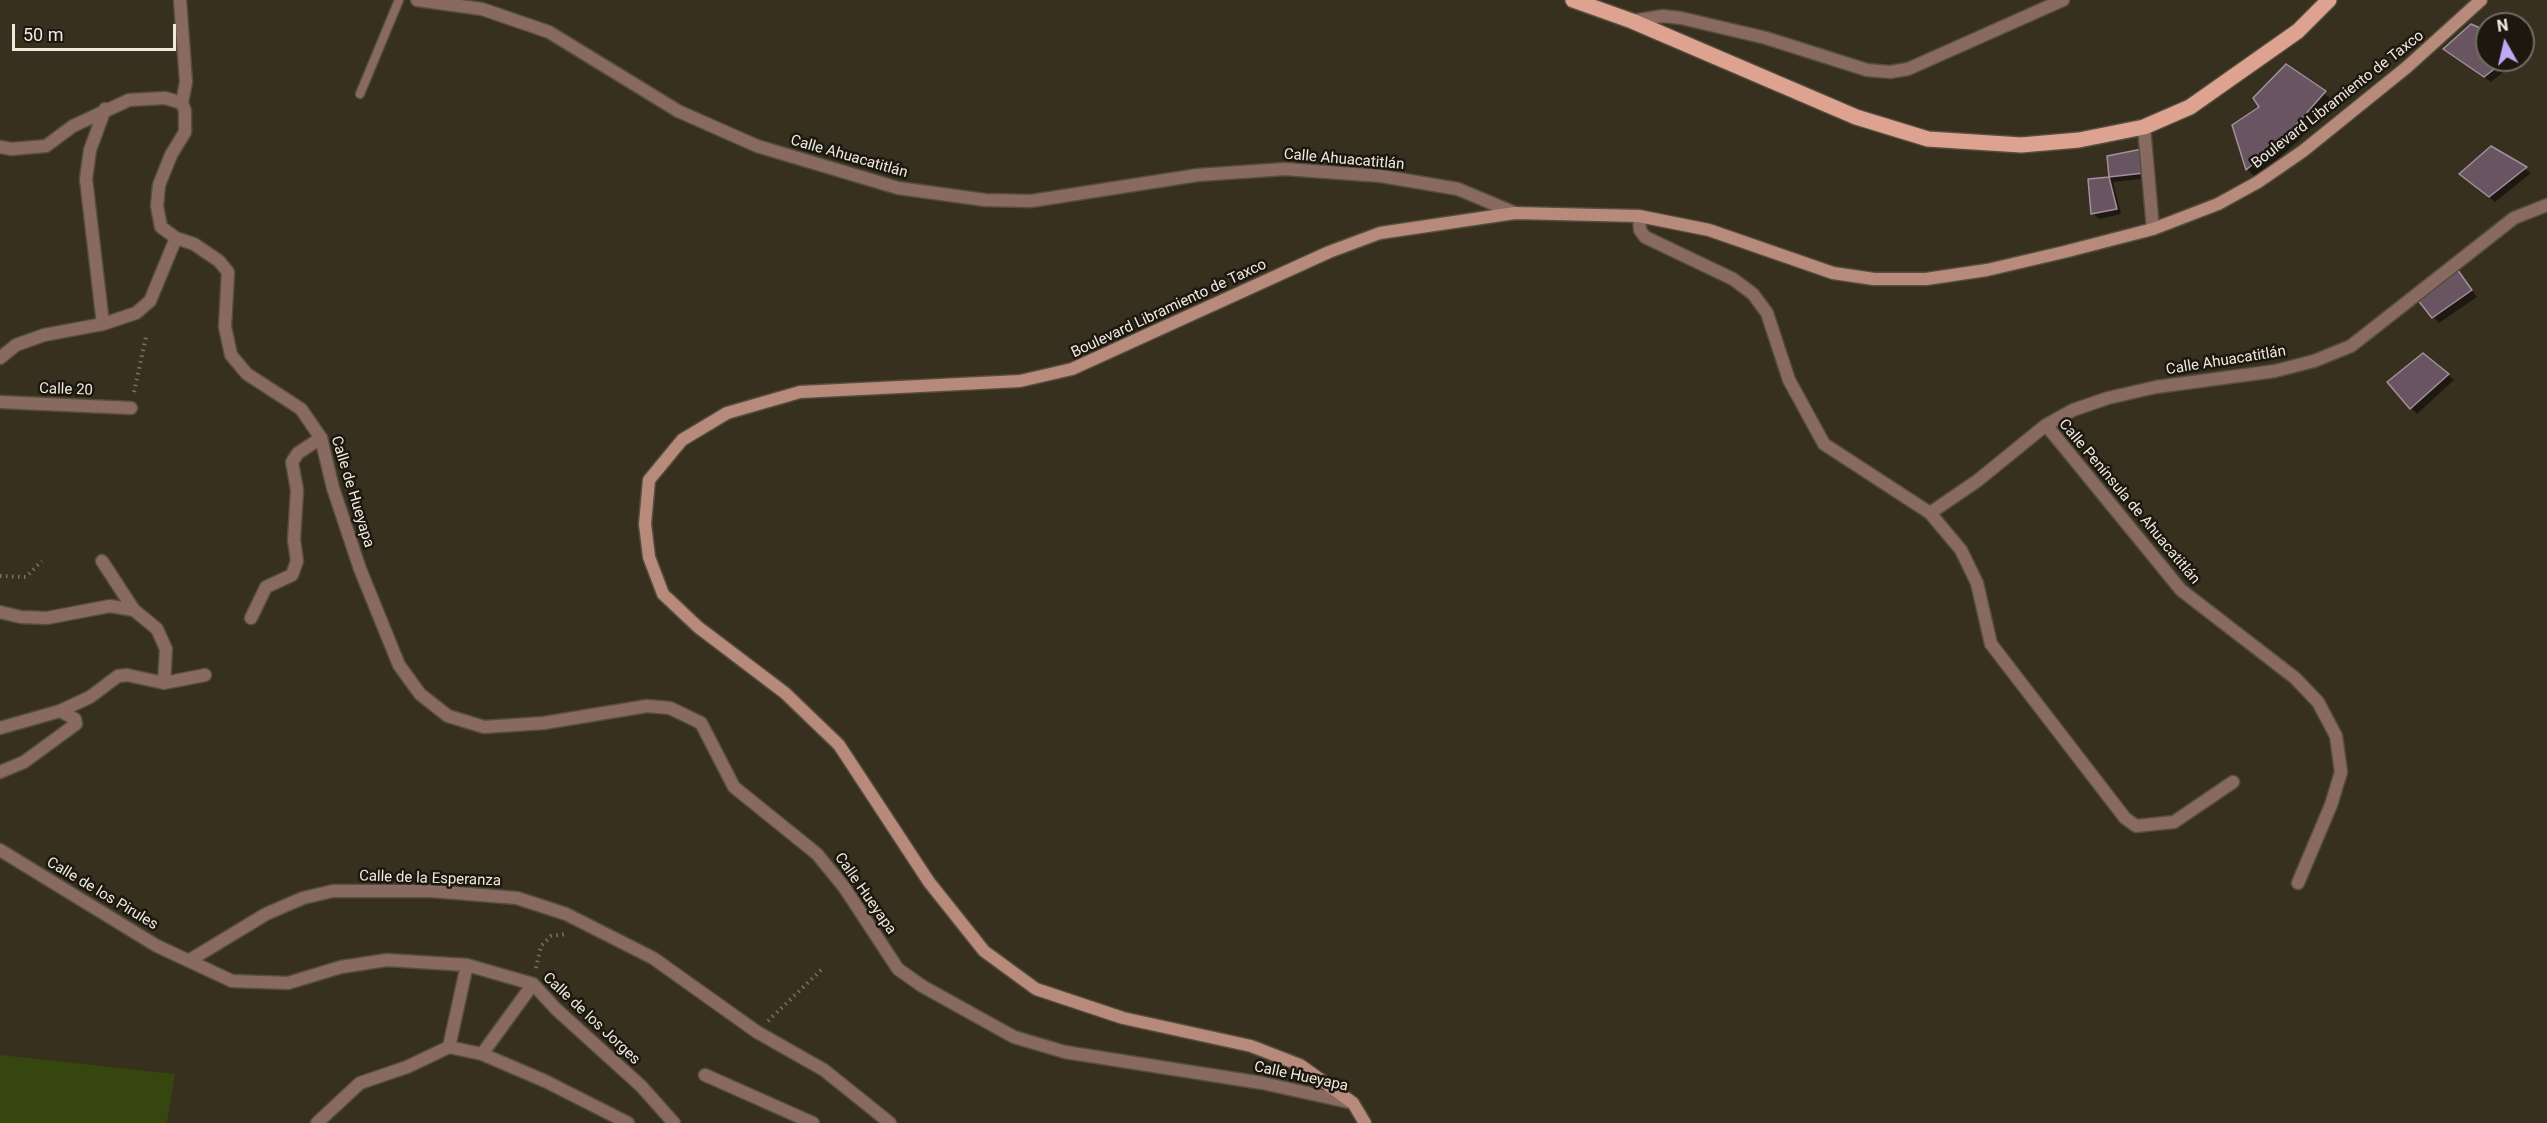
<!DOCTYPE html>
<meta charset="utf-8">
<style>
body{margin:0}
#map{position:relative;width:2547px;height:1123px;overflow:hidden;background:#38301e;font-family:Roboto,sans-serif}
canvas{display:block}
.north{position:absolute;left:2475px;top:12px;width:60px;height:60px;box-sizing:border-box;background:#1c1810;border:2px solid #706c62;border-radius:50%;rotate:352deg;font-size:16px;font-weight:700;line-height:24px;text-align:center;color:#efe9de}
.north::after{content:'';display:block;margin:auto;width:21px;height:27px;background:#c1a8f3;clip-path:polygon(50% 0,100% 100%,50% 72%,0 100%)}
.scale{position:absolute;left:12px;top:24px;width:164px;height:27px;box-sizing:border-box;border:3px solid #efe9de;border-top:0;padding-left:8px;font-size:18px;line-height:21px;white-space:nowrap;color:#efe9de;-webkit-text-stroke:4px #1c1810;paint-order:stroke}
</style>
<div id="map">
<canvas width="2547" height="1123"></canvas>
<div class="north">N</div>
<div class="scale">50 m</div>
</div>
<script>
const g = document.querySelector('canvas').getContext('2d');
g.lineJoin = 'round';
function fill(path, color) { g.fillStyle = color; g.fill(path, 'evenodd'); }
const toPath = rows => new Path2D(rows.map(r => 'M' + r).join(''));
function trace(path, color, width, dash) { g.strokeStyle = color; g.lineWidth = width; g.lineCap = dash ? 'butt' : 'round'; g.setLineDash(dash || []); g.stroke(path); }
function label(font, color, halo, rows, align = 'center') {
  g.font = font + ' Roboto,sans-serif'; g.lineWidth = 5; g.setLineDash([]); g.textBaseline = 'middle'; g.strokeStyle = halo; g.fillStyle = color; for (const [text, x, y, turn = 0] of rows) {
    g.save(); g.translate(x, y); g.rotate((+turn || 0) * Math.PI / 180); g.textAlign = isNaN(turn) ? turn : align; if (halo) g.strokeText(text, 0, 0); g.fillText(text, 0, 0); g.restore();
  }
}
fill(toPath([
 [0,1055,175,1074,167,1123,0,1123]
]), '#35460e');
fill(toPath([
 [2487,33,2487,60,2519,60,2491,82,2445,49],
 [2286,66,2334,101,2298,141,2256,178,2247,169,2261,108],
 [2492,148,2531,173,2495,202,2467,180],
 [2142,150,2149,178,2113,182,2121,214,2099,219,2093,213,2090,181,2110,178,2109,157],
 [2457,271,2477,297,2439,323,2419,299],
 [2448,375,2454,380,2417,414,2389,382]
]), '#0007');
const building = toPath([
 [2471,24,2487,31,2487,60,2506,60,2484,77,2443,49,2471,24],
 [2286,64,2326,91,2289,133,2246,170,2232,125,2259,107,2253,98,2286,64],
 [2491,146,2527,167,2489,197,2459,174,2491,146],
 [2142,149,2144,173,2109,177,2107,156,2142,149],
 [2109,177,2117,209,2091,214,2088,179,2109,177],
 [2457,269,2472,290,2432,318,2417,299,2457,269],
 [2423,353,2449,374,2410,409,2387,382,2423,353]
]);
fill(building, '#695562');
trace(building, '#a48f9d', 1.5);
const service = toPath([
 [360,94,399,0]
]);
const pedestrian = toPath([
 [251,618,266,587,292,575,297,561,294,540,297,490,292,462,298,453,321,438]
]);
const minor = toPath([
 [180,0,186,82,182,103,185,111,185,132,171,155,159,185,157,206,161,227,176,238,194,244,219,261,228,272,225,327,231,355,247,374,301,409,321,438,333,488,360,569,399,665,420,694,448,716,484,727,544,723,647,706,670,708,701,723,734,787,817,854,844,887,898,969,922,986,1014,1037,1065,1052,1262,1083,1353,1103],
 [417,0,482,9,549,32,678,111,757,146,898,188,985,200,1031,201,1198,175,1285,169,1381,176,1458,189,1515,213],
 [1632,21,1663,16,1681,18,1766,38,1867,70,1890,72,1908,69,2063,0],
 [2144,127,2153,229],
 [0,147,11,149,46,146,73,126,129,100,165,98,182,103],
 [1639,216,1640,230,1645,237,1733,279,1753,294,1767,313,1789,380,1824,444,1930,513,1961,550,1977,583,1991,644,2125,818,2136,826,2174,822,2233,782],
 [103,324,86,179,90,150,105,109],
 [0,358,16,345,44,335,103,324,136,313,150,301,176,238],
 [0,402,131,408],
 [2046,425,2181,590,2295,678,2318,702,2336,736,2341,772,2331,805,2298,883],
 [1930,513,1977,481,2046,425,2073,410,2108,398,2156,387,2275,371,2314,361,2351,346,2514,218,2547,205],
 [102,561,134,610,157,629,166,649,164,683],
 [0,612,21,617,47,618,110,606,134,610],
 [0,728,60,711,90,697,118,676,127,675,164,683,205,675],
 [0,772,24,762,76,724,75,719,60,711],
 [0,850,157,946,232,981,288,983,341,967,387,960,467,965,533,984,556,1009,641,1086,674,1123],
 [190,960,266,914,303,898,333,891,431,891,517,898,566,914,653,958,757,1032,824,1070,890,1123],
 [449,1047,467,965],
 [482,1054,533,984],
 [705,1075,813,1123],
 [317,1123,360,1083,407,1067,449,1047,482,1054,545,1081,628,1123]
]);
const secondary = toPath([
 [1365,1123,1353,1103,1300,1065,1251,1046,1123,1018,1036,989,984,951,929,882,839,745,785,693,698,627,663,594,649,557,645,524,649,480,682,440,727,413,800,392,1020,381,1072,369,1329,252,1380,233,1515,213,1639,216,1709,230,1833,273,1874,279,1926,279,1987,270,2064,252,2153,229,2218,204,2258,182,2303,151,2407,67,2481,0]
]);
const primary = toPath([
 [1573,0,1632,21,1856,117,1928,139,2021,145,2079,140,2144,127,2190,107,2298,31,2329,0]
]);
trace(service, '#554e3d', 11);
trace(pedestrian, '#554e3d', 15);
trace(minor, '#554e3d', 15);
trace(secondary, '#554e3d', 15);
trace(primary, '#554e3d', 18);
trace(toPath([
 [134,392,146,337],
 [0,576,26,577,42,561],
 [536,968,541,946,551,936,567,934],
 [768,1021,821,970]
]), '#797263', 4, [1.5, 4.5]);
trace(service, '#886a61', 8);
trace(pedestrian, '#886a61', 12);
trace(minor, '#886a61', 12);
trace(secondary, '#b88a7c', 12);
trace(primary, '#dea290', 15);
label('15px', '#efe9de', '#1c1810', [
 ["Boulevard Libramiento de Taxco",2338,100,-38],
 ["Calle Ahuacatitlán",849,157,16],
 ["Calle Ahuacatitlán",1344,160,5],
 ["Boulevard Libramiento de Taxco",1169,309,-25],
 ["Calle Ahuacatitlán",2226,361,-9],
 ["Calle 20",66,390,2],
 ["Calle de Hueyapa",352,492,73],
 ["Calle Península de Ahuacatitlán",2129,502,50],
 ["Calle de la Esperanza",430,879,2],
 ["Calle de los Pirules",102,894,31],
 ["Calle Hueyapa",865,894,55],
 ["Calle de los Jorges",591,1019,43],
 ["Calle Hueyapa",1301,1077,12]
]);
</script>
